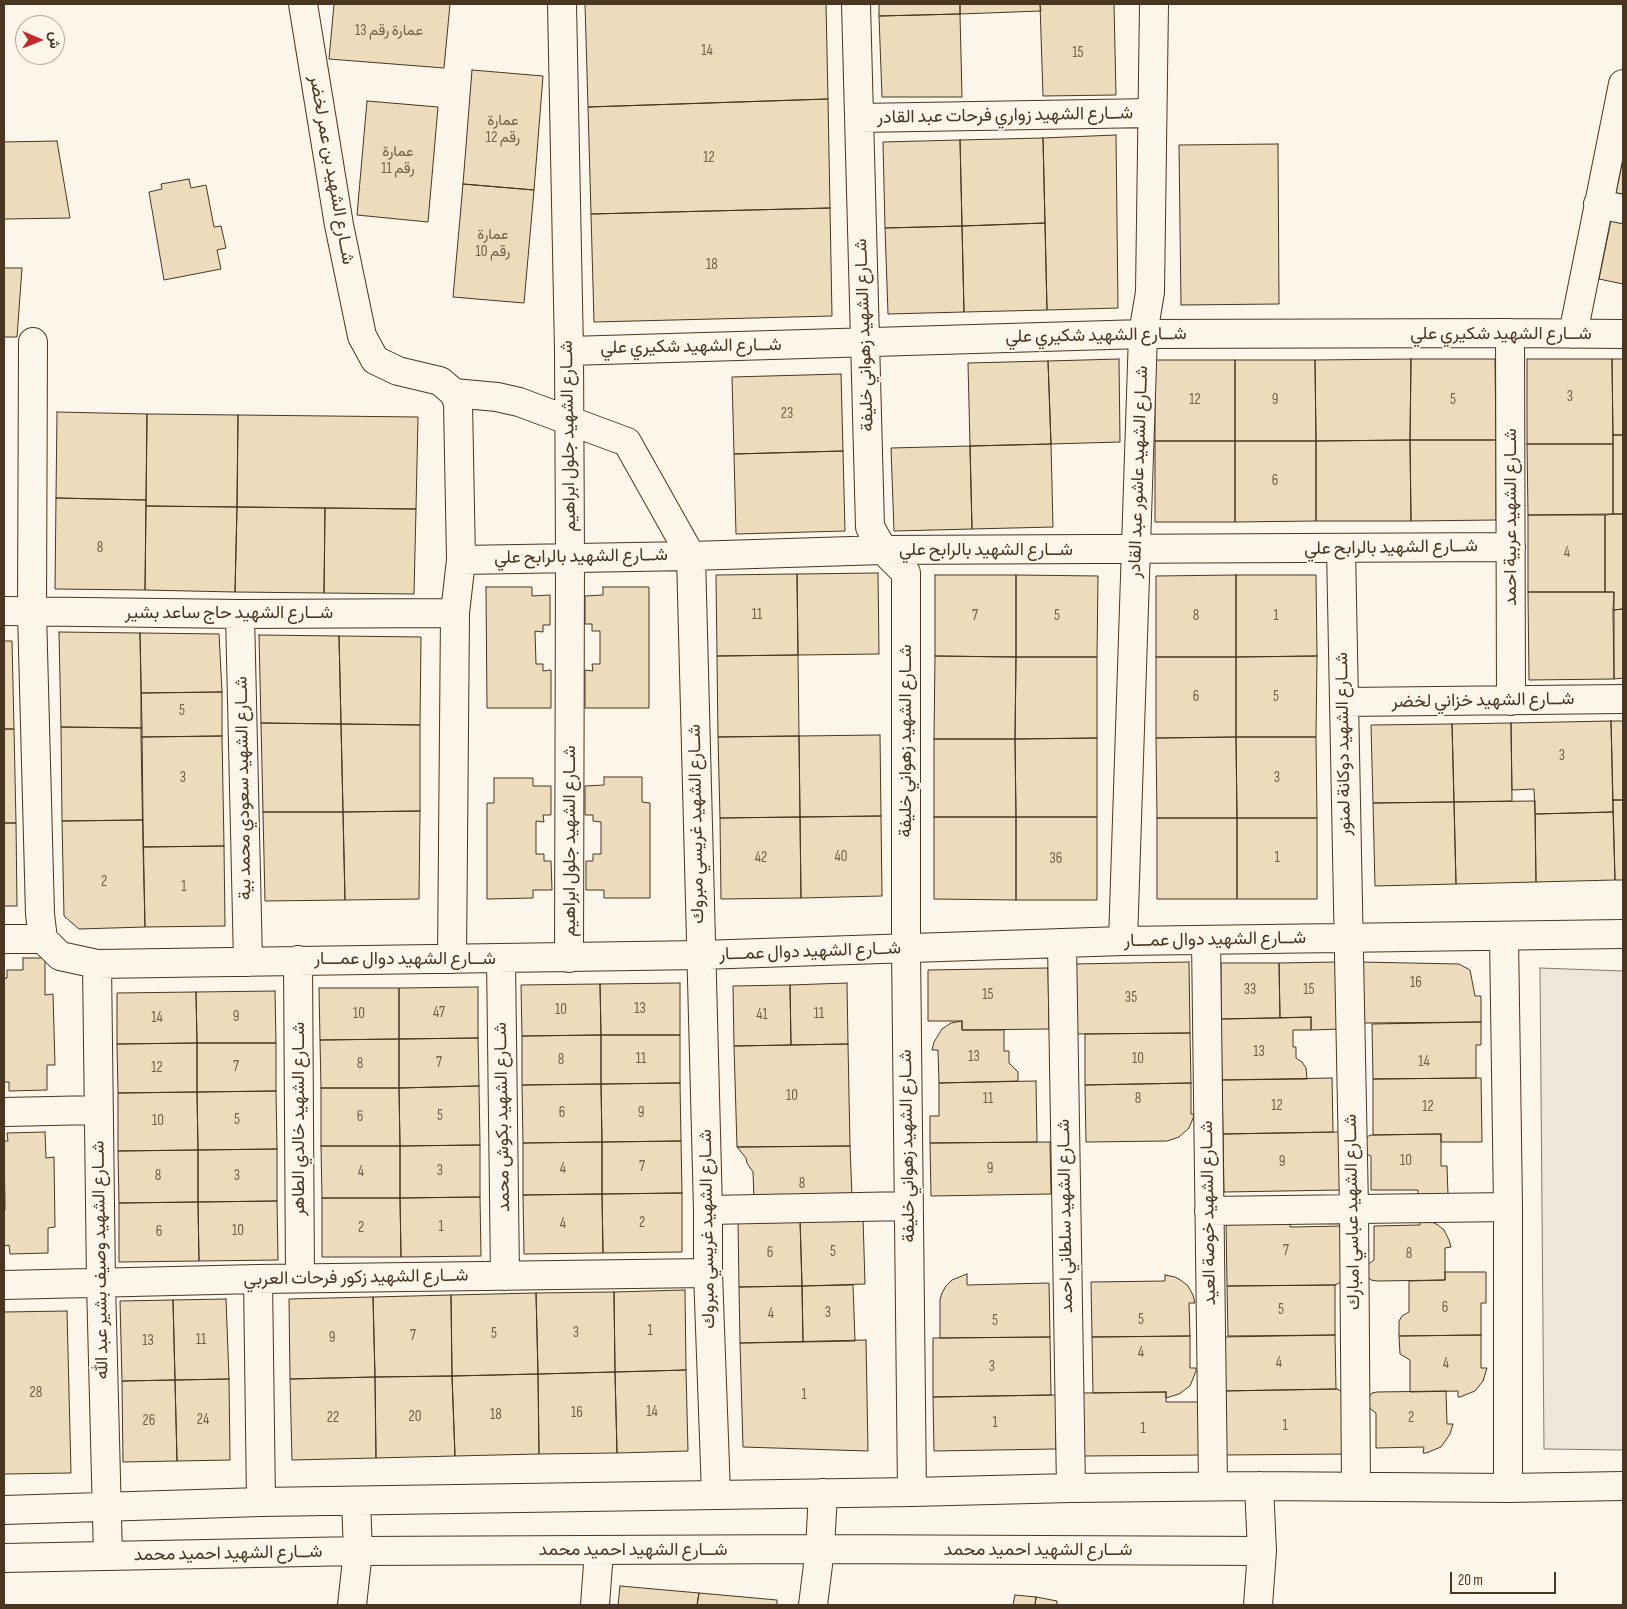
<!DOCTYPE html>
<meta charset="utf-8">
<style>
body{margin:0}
#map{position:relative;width:1627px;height:1609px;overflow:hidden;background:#fbf6e9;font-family:"Sofia Sans Condensed",Vazirmatn,sans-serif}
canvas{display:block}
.frame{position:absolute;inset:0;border:5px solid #4a3520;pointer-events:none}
.north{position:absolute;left:15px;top:15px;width:50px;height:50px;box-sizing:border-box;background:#fbf6e9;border:1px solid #b4a999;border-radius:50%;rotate:91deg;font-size:14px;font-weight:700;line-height:20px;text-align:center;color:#4a3520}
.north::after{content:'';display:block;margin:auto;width:18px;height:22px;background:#c62828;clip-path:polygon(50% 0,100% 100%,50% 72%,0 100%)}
.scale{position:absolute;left:1450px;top:1572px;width:106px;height:22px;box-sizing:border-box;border:2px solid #4a3520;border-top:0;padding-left:6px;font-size:15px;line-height:18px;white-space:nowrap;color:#4a3520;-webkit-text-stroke:4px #fbf6e9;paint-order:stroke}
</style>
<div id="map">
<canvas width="1627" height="1609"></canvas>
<div class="frame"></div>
<div class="north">ش</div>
<div class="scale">20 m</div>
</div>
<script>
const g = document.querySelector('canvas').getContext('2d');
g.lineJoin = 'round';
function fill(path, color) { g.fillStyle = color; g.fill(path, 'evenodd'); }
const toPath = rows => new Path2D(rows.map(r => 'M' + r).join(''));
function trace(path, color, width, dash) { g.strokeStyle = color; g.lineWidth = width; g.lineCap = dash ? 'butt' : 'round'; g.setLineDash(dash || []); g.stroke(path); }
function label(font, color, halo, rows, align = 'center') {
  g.font = font + ' "Sofia Sans Condensed",Vazirmatn,sans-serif'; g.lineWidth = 4; g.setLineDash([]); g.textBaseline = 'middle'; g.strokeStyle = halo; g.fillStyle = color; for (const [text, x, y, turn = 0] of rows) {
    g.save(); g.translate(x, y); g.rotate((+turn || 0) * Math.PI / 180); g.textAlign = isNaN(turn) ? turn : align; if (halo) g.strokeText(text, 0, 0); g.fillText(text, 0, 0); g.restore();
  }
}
const green = toPath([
 [1540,968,1623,971,1623,1450,1544,1449,1540,968]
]);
fill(green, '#ede6d9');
trace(green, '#887966', 1);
const building = toPath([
 [334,4,450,4,444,68,329,59,334,4],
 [585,4,826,4,828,99,588,107,585,4],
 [879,4,960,4,960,14,879,16,879,4],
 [960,4,1040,4,1041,11,960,14,960,4],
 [1040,4,1114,4,1116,95,1043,96,1040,4],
 [960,14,962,97,882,97,879,16,960,14],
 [472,70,543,76,534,190,463,184,472,70],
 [828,99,830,208,591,214,588,107,828,99],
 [367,101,438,107,428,222,357,215,367,101],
 [1116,135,1118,308,1047,310,1043,138,1116,135],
 [1043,138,1045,223,962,226,960,140,1043,138],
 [960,140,962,226,885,228,883,142,960,140],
 [57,141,70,218,4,219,4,142,57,141],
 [1278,144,1279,304,1181,305,1179,145,1278,144],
 [1623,159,1623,194,1616,193,1623,159],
 [189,179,191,188,206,185,214,227,221,226,226,248,217,250,221,269,164,280,149,192,162,189,161,184,189,179],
 [463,184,534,190,524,303,453,297,463,184],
 [830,208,832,316,594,322,591,214,830,208],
 [1611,220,1623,222,1623,284,1599,279,1611,220],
 [1045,223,1047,310,964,312,962,226,1045,223],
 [962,226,964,312,888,314,885,228,962,226],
 [4,268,22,268,17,337,4,337,4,268],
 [1119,359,1120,442,1051,444,1048,361,1119,359],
 [1411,359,1410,440,1316,441,1315,360,1411,359],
 [1411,359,1495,359,1496,440,1410,440,1411,359],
 [1527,359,1612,359,1613,444,1527,444,1527,359],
 [1612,359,1623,359,1623,435,1613,435,1612,359],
 [1155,360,1235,360,1235,441,1155,441,1155,360],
 [1235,360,1315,360,1316,441,1235,441,1235,360],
 [1048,361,1051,444,970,446,968,363,1048,361],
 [841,374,843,451,734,454,732,377,841,374],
 [57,412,147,414,146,500,56,498,57,412],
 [147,414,238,415,237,507,146,506,147,414],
 [238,415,418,417,416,509,237,507,238,415],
 [1613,435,1623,435,1623,514,1613,514,1613,435],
 [1410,440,1411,521,1316,521,1316,441,1410,440],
 [1410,440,1496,440,1496,520,1411,521,1410,440],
 [1155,441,1235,441,1235,522,1155,522,1155,441],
 [1235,441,1316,441,1316,521,1235,522,1235,441],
 [1051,444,1053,527,972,529,970,446,1051,444],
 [1527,444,1613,444,1613,514,1528,515,1527,444],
 [970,446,972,529,894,531,891,448,970,446],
 [843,451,845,531,736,534,734,454,843,451],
 [56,498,146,500,145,590,55,589,56,498],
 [146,506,237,507,235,592,145,590,146,506],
 [237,507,325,508,324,593,235,592,237,507],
 [325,508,416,509,414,594,324,593,325,508],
 [1613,514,1623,514,1623,609,1613,610,1614,592,1605,592,1605,515,1613,514],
 [1528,515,1605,515,1605,592,1528,592,1528,515],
 [878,573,879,654,798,655,797,574,878,573],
 [797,574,798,655,717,656,716,575,797,574],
 [935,575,1016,575,1016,657,935,656,935,575],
 [1016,575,1098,576,1097,657,1016,657,1016,575],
 [1236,575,1316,575,1317,656,1236,657,1236,575],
 [1236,575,1236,657,1156,657,1156,576,1236,575],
 [486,587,532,587,532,596,550,595,550,625,543,625,543,632,535,631,536,664,543,664,543,671,551,670,551,708,487,708,486,587],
 [603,587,649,587,649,708,585,708,585,670,593,671,592,664,600,664,600,631,592,631,592,624,585,624,585,596,603,595,603,587],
 [1528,592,1614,592,1614,679,1529,680,1528,592],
 [1623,609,1623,678,1614,679,1613,610,1623,609],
 [59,632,140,633,142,728,61,727,59,632],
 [140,633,219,634,222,692,141,693,140,633],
 [259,635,339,636,341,724,261,723,259,635],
 [339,636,421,637,420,725,341,724,339,636],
 [4,641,12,641,14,729,4,729,4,641],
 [798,655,799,736,718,737,717,656,798,655],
 [935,656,1016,657,1015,739,934,739,935,656],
 [1317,656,1316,737,1236,737,1236,657,1317,656],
 [1016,657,1097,657,1097,738,1015,739,1016,657],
 [1156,657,1236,657,1236,737,1156,738,1156,657],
 [222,692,222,736,141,737,141,693,222,692],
 [1611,721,1623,721,1623,800,1613,800,1611,721],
 [1611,721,1613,812,1535,814,1534,789,1512,790,1511,723,1611,721],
 [261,723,341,724,343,812,263,812,261,723],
 [1511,723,1512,801,1454,802,1452,724,1511,723],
 [341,724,420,725,420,811,343,812,341,724],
 [1452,724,1454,802,1373,803,1371,725,1452,724],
 [61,727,142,728,143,820,62,821,61,727],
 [4,729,14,729,16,823,4,823,4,729],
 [880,735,881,816,800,817,799,736,880,735],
 [222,736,224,846,143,847,141,737,222,736],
 [799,736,800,817,720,818,718,737,799,736],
 [1236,737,1237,818,1157,818,1156,738,1236,737],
 [1236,737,1316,737,1317,818,1237,818,1236,737],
 [1097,738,1097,817,1016,817,1015,739,1097,738],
 [934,739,1015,739,1016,817,934,817,934,739],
 [604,777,642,777,642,802,650,803,650,898,604,898,604,890,586,890,586,861,593,861,593,854,601,854,601,822,593,821,593,815,585,815,585,786,604,785,604,777],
 [494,778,533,778,533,786,551,786,551,815,543,815,544,822,536,821,536,854,544,854,544,861,551,861,552,890,533,890,533,898,487,899,487,803,494,803,494,778],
 [1613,800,1623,800,1623,880,1615,880,1613,800],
 [1535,801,1536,882,1456,884,1454,802,1535,801],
 [1454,802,1456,884,1375,886,1373,803,1454,802],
 [420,811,419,899,345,900,343,812,420,811],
 [263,812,343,812,345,900,265,901,263,812],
 [1613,812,1615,880,1536,882,1535,814,1613,812],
 [881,816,882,896,801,898,800,817,881,816],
 [800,817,801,898,721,899,720,818,800,817],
 [934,817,1016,817,1016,900,934,899,934,817],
 [1016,817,1097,817,1097,900,1016,900,1016,817],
 [1157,818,1237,818,1237,899,1157,899,1157,818],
 [1237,818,1317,818,1317,899,1237,899,1237,818],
 [143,820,145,927,79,929,64,916,62,821,143,820],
 [4,823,16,823,17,906,4,906,4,823],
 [224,846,225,926,145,927,143,847,224,846],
 [23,958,45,958,45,995,53,994,55,1065,47,1065,47,1090,9,1091,9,1082,4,1082,4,979,7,978,7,970,23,970,23,958],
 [1189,962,1190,1033,1073,1034,1073,964,1189,962],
 [1338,962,1339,1029,1311,1030,1311,1017,1280,1018,1279,963,1338,962],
 [1360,962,1459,964,1470,970,1475,996,1481,996,1481,1022,1366,1023,1363,1021,1360,962],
 [1221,963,1279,963,1280,1018,1221,1019,1221,963],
 [1048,968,1049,1029,962,1030,962,1021,928,1021,928,970,1048,968],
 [680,983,680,1035,601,1035,600,984,680,983],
 [847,983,848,1044,791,1045,790,985,847,983],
 [600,984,601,1035,522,1036,521,985,600,984],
 [790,985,791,1045,734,1046,733,986,790,985],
 [478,987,478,1038,399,1039,399,988,478,987],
 [319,988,399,988,399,1039,320,1040,319,988],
 [275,991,276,1043,197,1043,196,992,275,991],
 [196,992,197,1043,117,1044,117,993,196,992],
 [1311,1017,1311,1030,1293,1030,1293,1047,1296,1047,1296,1058,1302,1062,1306,1068,1307,1079,1222,1080,1221,1019,1311,1017],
 [962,1021,962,1030,1004,1030,1004,1051,1009,1051,1009,1063,1018,1072,1018,1081,939,1083,938,1050,932,1050,934,1042,942,1029,951,1023,962,1021],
 [1481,1022,1481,1045,1476,1045,1476,1078,1373,1079,1372,1024,1481,1022],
 [1190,1033,1191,1083,1085,1085,1085,1034,1190,1033],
 [601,1035,680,1035,680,1083,601,1084,601,1035],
 [601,1035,601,1084,522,1085,522,1036,601,1035],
 [478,1038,479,1086,399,1088,399,1039,478,1038],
 [399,1039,399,1088,321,1088,320,1040,399,1039],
 [197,1043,276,1043,276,1091,197,1092,197,1043],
 [197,1043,197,1092,118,1093,117,1044,197,1043],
 [848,1044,850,1146,737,1147,734,1046,848,1044],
 [1332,1078,1333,1132,1223,1134,1222,1080,1332,1078],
 [1476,1078,1481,1078,1482,1142,1441,1142,1441,1134,1373,1135,1373,1079,1476,1078],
 [1036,1081,1037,1142,930,1143,930,1116,939,1116,939,1083,1036,1081],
 [680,1083,681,1141,602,1142,601,1084,680,1083],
 [1191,1083,1191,1114,1194,1114,1194,1116,1189,1128,1179,1137,1167,1141,1086,1142,1085,1085,1191,1083],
 [601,1084,602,1142,523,1143,522,1085,601,1084],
 [479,1086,480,1145,400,1146,399,1088,479,1086],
 [321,1088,399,1088,400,1146,321,1146,321,1088],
 [276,1091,277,1149,198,1150,197,1092,276,1091],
 [197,1092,198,1150,118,1151,118,1093,197,1092],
 [45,1132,46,1158,54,1157,55,1227,48,1228,48,1253,10,1254,9,1245,4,1246,4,1210,5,1210,4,1141,8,1141,7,1133,45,1132],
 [1340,1132,1341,1190,1224,1192,1223,1134,1340,1132],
 [1441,1134,1441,1166,1447,1166,1448,1195,1418,1196,1418,1190,1371,1190,1371,1156,1366,1154,1366,1137,1371,1135,1441,1134],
 [681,1141,682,1193,602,1194,602,1142,681,1141],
 [602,1142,602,1194,523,1195,523,1143,602,1142],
 [1050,1142,1051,1194,931,1196,930,1143,1050,1142],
 [480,1145,480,1197,400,1198,400,1146,480,1145],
 [321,1146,400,1146,400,1198,322,1198,321,1146],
 [850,1146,852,1197,754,1199,753,1172,747,1163,746,1158,737,1147,850,1146],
 [277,1149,277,1201,198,1202,198,1150,277,1149],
 [198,1150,198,1202,119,1203,118,1151,198,1150],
 [682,1193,682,1252,603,1253,602,1194,682,1193],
 [602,1194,603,1253,524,1254,523,1195,602,1194],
 [480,1197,481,1256,401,1257,400,1198,480,1197],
 [322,1198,400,1198,401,1257,322,1257,322,1198],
 [277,1201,278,1260,199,1261,198,1202,277,1201],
 [198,1202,199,1261,119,1262,119,1203,198,1202],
 [863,1218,865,1284,802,1286,800,1220,863,1218],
 [1290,1218,1290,1227,1344,1226,1341,1282,1335,1285,1227,1286,1226,1219,1290,1218],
 [1420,1219,1428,1220,1438,1225,1444,1230,1449,1240,1451,1247,1445,1248,1445,1280,1377,1281,1371,1280,1367,1276,1366,1266,1374,1260,1374,1226,1420,1225,1420,1219],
 [800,1220,802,1286,739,1287,738,1221,800,1220],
 [1445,1272,1486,1272,1486,1303,1481,1303,1481,1335,1399,1336,1399,1321,1402,1316,1409,1312,1409,1281,1445,1280,1445,1272],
 [967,1274,967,1285,1049,1283,1050,1337,940,1338,940,1300,942,1293,946,1286,952,1280,967,1274],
 [1165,1275,1175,1277,1182,1281,1188,1286,1193,1295,1195,1303,1189,1303,1190,1336,1092,1337,1091,1282,1165,1281,1165,1275],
 [853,1285,855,1341,803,1342,802,1286,853,1285],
 [1335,1285,1335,1335,1228,1336,1227,1286,1335,1285],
 [802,1286,803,1342,740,1343,739,1287,802,1286],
 [685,1290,686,1370,615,1372,614,1292,685,1290],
 [614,1292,615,1372,538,1374,536,1293,614,1292],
 [536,1293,538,1374,452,1376,451,1295,536,1293],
 [451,1295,452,1376,375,1377,373,1297,451,1295],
 [373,1297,375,1377,290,1379,289,1299,373,1297],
 [226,1299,229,1379,175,1380,173,1300,226,1299],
 [173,1300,175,1380,122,1381,120,1301,173,1300],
 [67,1311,71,1473,4,1474,4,1312,67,1311],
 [1335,1335,1336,1389,1222,1391,1222,1337,1335,1335],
 [1481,1335,1481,1368,1487,1368,1483,1381,1475,1391,1460,1397,1458,1397,1458,1391,1410,1392,1410,1360,1400,1354,1399,1336,1481,1335],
 [1190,1336,1190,1368,1196,1368,1196,1371,1190,1386,1179,1394,1166,1398,1166,1392,1093,1393,1092,1337,1190,1336],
 [1050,1337,1051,1395,933,1397,933,1338,1050,1337],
 [866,1340,868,1451,743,1447,740,1343,866,1340],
 [686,1370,688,1451,617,1453,615,1372,686,1370],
 [615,1372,617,1453,539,1454,538,1374,615,1372],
 [538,1374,539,1454,455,1456,452,1376,538,1374],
 [452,1376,455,1456,376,1458,375,1377,452,1376],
 [375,1377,376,1458,292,1460,290,1379,375,1377],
 [229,1379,230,1460,177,1461,175,1380,229,1379],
 [175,1380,177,1461,123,1462,122,1381,175,1380],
 [1337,1389,1345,1393,1347,1454,1223,1455,1222,1391,1337,1389],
 [1446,1391,1447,1424,1453,1424,1450,1434,1441,1447,1426,1453,1423,1453,1424,1447,1376,1448,1376,1413,1368,1407,1369,1397,1372,1393,1377,1392,1446,1391],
 [1166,1392,1166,1402,1202,1402,1203,1455,1084,1456,1083,1393,1166,1392],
 [1051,1395,1056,1395,1056,1449,934,1451,933,1397,1051,1395],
 [620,1586,699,1593,697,1605,618,1605,620,1586],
 [699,1593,777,1600,777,1605,697,1605,699,1593],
 [1015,1595,1036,1597,1035,1605,1013,1605,1015,1595],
 [1036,1597,1057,1601,1057,1605,1035,1605,1036,1597]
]);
fill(building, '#ecdcbc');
trace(building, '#4a3520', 1);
const minor = toPath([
 [303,4,339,225,362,336,375,360,398,371,440,381,454,393,458,403,461,560,455,613,452,959],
 [562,4,569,351,570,557,569,958],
 [856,4,870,527,883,550,906,573,906,949,912,1492],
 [859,118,1152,113],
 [1598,204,1623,209],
 [1510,333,1511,701],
 [1573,334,1623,84],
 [33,342,32,612,40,914,43,939],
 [569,351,1143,334,1510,333,1623,334],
 [454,393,497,397,519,402,627,442,691,556,708,1210,708,1273,716,1494],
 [1341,549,1354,1208,1356,1486],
 [461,560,691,556,883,550,1511,547],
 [4,611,240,614,455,613],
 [240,614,248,962],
 [1344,702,1623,699],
 [1504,936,1508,1207,1508,1488],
 [4,939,43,939,60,956,97,964,701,955,1123,941,1623,934],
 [1206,940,1213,1486],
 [1123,941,1143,334,1150,292,1154,4],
 [1062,943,1071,1488],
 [501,959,505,1276],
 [298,960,300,1278],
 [97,964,101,1283,108,1556],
 [4,1112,98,1110],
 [708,1210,909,1206],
 [1209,1211,1508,1207],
 [258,1279,261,1502],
 [4,1285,258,1279,708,1273],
 [4,1510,261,1502,912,1492,1071,1488,1259,1486,1508,1488,1623,1486],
 [4,1558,358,1551,820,1549,1262,1551],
 [352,1605,358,1551,356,1501],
 [595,1605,599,1551],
 [813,1605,820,1549,823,1493],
 [1258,1605,1262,1551,1259,1486]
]);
trace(minor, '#4a3520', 30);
trace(minor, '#fbf6e9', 28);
label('15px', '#725f47', null, [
 ["عمارة رقم 13",389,31],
 ["14",707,51],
 ["15",1078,53],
 ["عمارة",503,121],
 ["رقم 12",503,138],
 ["عمارة",398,152],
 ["رقم 11",398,169],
 ["12",709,158],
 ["عمارة",493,235],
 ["رقم 10",493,252],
 ["18",712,265],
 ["3",1570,397],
 ["12",1195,400],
 ["9",1275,400],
 ["5",1453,400],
 ["23",787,414],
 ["6",1275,481],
 ["8",100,548],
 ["4",1567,553],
 ["11",757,615],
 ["7",975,616],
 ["5",1057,616],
 ["8",1196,616],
 ["1",1276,616],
 ["6",1196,697],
 ["5",1276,697],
 ["5",182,711],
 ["3",1562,756],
 ["3",183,778],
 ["3",1277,778],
 ["40",841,857],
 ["42",761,858],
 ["1",1277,858],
 ["36",1056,859],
 ["2",104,882],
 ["1",184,887],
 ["16",1416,983],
 ["33",1250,990],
 ["15",1309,990],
 ["15",988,995],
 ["35",1131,998],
 ["13",640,1009],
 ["10",561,1010],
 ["47",439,1013],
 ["10",359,1014],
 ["11",819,1014],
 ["41",762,1015],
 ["9",236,1017],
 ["14",157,1018],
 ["13",1259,1052],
 ["13",974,1057],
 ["11",641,1059],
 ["10",1138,1059],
 ["8",561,1060],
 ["14",1424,1062],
 ["7",439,1063],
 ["8",360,1064],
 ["7",236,1067],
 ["12",157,1068],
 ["10",792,1096],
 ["11",988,1099],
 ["8",1138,1099],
 ["12",1277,1106],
 ["12",1428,1107],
 ["6",562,1113],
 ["9",641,1113],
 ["5",440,1116],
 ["6",360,1117],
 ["5",237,1120],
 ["10",158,1121],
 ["10",1406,1161],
 ["9",1282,1162],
 ["7",642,1167],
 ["4",563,1169],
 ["9",990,1169],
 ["3",440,1171],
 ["4",361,1172],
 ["8",158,1176],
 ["3",237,1176],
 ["8",802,1184],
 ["2",642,1223],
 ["4",563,1224],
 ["1",441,1227],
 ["2",361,1228],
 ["10",238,1231],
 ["6",159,1232],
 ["7",1286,1251],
 ["5",833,1252],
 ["6",770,1253],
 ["8",1409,1254],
 ["6",1445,1308],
 ["5",1281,1310],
 ["3",828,1313],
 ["4",771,1314],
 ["5",1141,1320],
 ["5",995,1321],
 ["1",650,1331],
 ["3",576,1333],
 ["5",494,1334],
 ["7",413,1336],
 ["9",332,1338],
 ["11",201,1340],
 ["13",148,1341],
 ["4",1141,1353],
 ["4",1279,1363],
 ["4",1446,1364],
 ["3",992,1367],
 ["28",36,1393],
 ["1",804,1395],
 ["14",652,1412],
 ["16",577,1413],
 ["18",496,1415],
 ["20",415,1417],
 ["22",333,1418],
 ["2",1411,1418],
 ["24",203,1420],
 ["26",149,1421],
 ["1",995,1423],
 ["1",1285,1426],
 ["1",1143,1429]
]);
label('18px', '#4a3520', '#fbf6e9', [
 ["شــارع الشهيد زواري فرحات عبد القادر",1005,116,-1],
 ["شــارع الشهيد بن عمر لخضر",331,170,80],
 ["شــارع الشهيد شكيري علي",1501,334],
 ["شــارع الشهيد زهواني خليفة",865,335,-92],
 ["شــارع الشهيد شكيري علي",1096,336,-1],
 ["شــارع الشهيد شكيري علي",691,347,-1],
 ["شــارع الشهيد جلول ابراهيم",569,436,-91],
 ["شــارع الشهيد عاشور عبد القادر",1139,472,-88],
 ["شــارع الشهيد عربية احمد",1511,517,-90],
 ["شــارع الشهيد بالرابح علي",1391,548,-1],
 ["شــارع الشهيد بالرابح علي",986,550],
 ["شــارع الشهيد بالرابح علي",581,557,-1],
 ["شــارع الشهيد حاج ساعد بشير",229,613],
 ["شــارع الشهيد خزاني لخضر",1483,701,-1],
 ["شــارع الشهيد زهواني خليفة",906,741,-90],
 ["شــارع الشهيد دوكانة لمنور",1344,744,-91],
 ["شــارع الشهيد سعودي محمد بية",244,788,-91],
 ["شــارع الشهيد غريسي مبروك",697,824,-91],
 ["شــارع الشهيد جلول ابراهيم",570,841,-90],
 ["شــارع الشهيد دوال عمـــار",1215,940,-1],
 ["شــارع الشهيد دوال عمـــار",810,952,-2],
 ["شــارع الشهيد دوال عمـــار",405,959],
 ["شــارع الشهيد بكوش محمد",503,1117,-91],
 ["شــارع الشهيد خالدي الطاهر",299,1119,-90],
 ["شــارع الشهيد زهواني خليفة",908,1146,-91],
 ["شــارع الشهيد عباسي امبارك",1353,1212,-91],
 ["شــارع الشهيد خوصة العيد",1209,1213,-91],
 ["شــارع الشهيد سلطاني احمد",1066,1216,-91],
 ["شــارع الشهيد غريسي مبروك",708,1229,-91],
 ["شــارع الشهيد وصيف بشير عبد الله",101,1260,-91],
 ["شــارع الشهيد زكور فرحات العربي",356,1278,-1],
 ["شــارع الشهيد احميد محمد",633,1550],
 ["شــارع الشهيد احميد محمد",1038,1550],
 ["شــارع الشهيد احميد محمد",228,1554,-1]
]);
</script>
